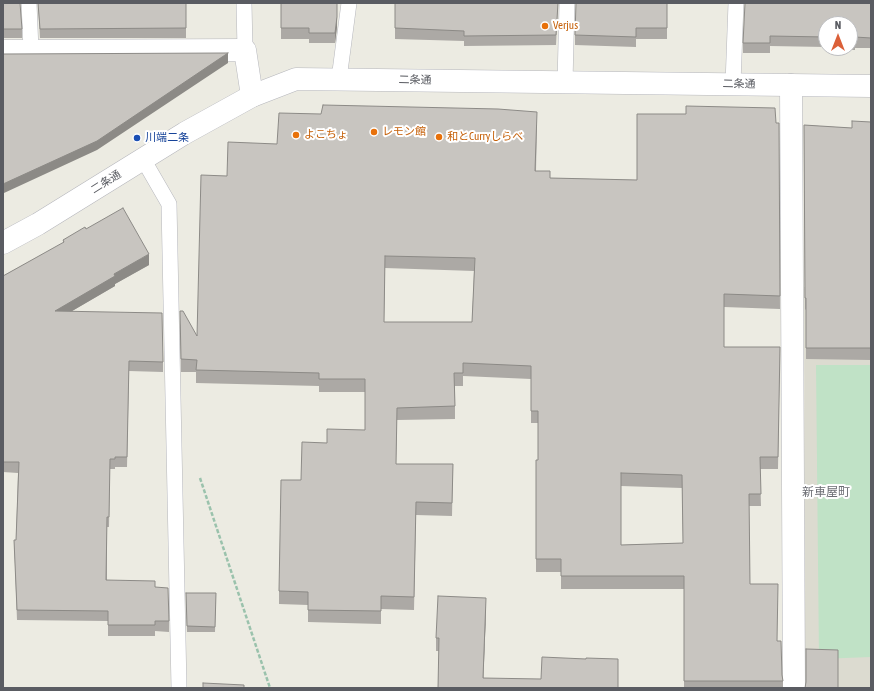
<!DOCTYPE html>
<meta charset="utf-8">
<style>
body{margin:0}
#map{position:relative;width:874px;height:691px;overflow:hidden;background:#ecebe2;font-family:"Asap Condensed",sans-serif}
canvas{display:block}
.frame{position:absolute;inset:0;border:4px solid #5a5c62;pointer-events:none}
.north{position:absolute;left:818px;top:16px;width:40px;height:40px;box-sizing:border-box;background:#fff;border:1px solid #bdbec0;border-radius:50%;rotate:0deg;font-size:11px;font-weight:700;line-height:16px;text-align:center;color:#5a5c62}
.north::after{content:'';display:block;margin:auto;width:14px;height:18px;background:#db6039;clip-path:polygon(50% 0,100% 100%,50% 72%,0 100%)}
</style>
<div id="map">
<canvas width="874" height="691"></canvas>
<div class="frame"></div>
<div class="north">N</div>
</div>
<script>
const g = document.querySelector('canvas').getContext('2d');
g.lineJoin = 'round';
function fill(path, color) { g.fillStyle = color; g.fill(path, 'evenodd'); }
const toPath = rows => new Path2D(rows.map(r => 'M' + r).join(''));
function trace(path, color, width, dash) { g.strokeStyle = color; g.lineWidth = width; g.lineCap = dash ? 'butt' : 'round'; g.setLineDash(dash || []); g.stroke(path); }
function label(font, color, halo, rows, align = 'center') {
  g.font = font + ' "Asap Condensed","Noto Sans JP",sans-serif'; g.lineWidth = 4; g.setLineDash([]); g.textBaseline = 'middle'; g.strokeStyle = halo; g.fillStyle = color; for (const [text, x, y, turn = 0] of rows) {
    g.save(); g.translate(x, y); g.rotate((+turn || 0) * Math.PI / 180); g.textAlign = isNaN(turn) ? turn : align; if (halo) g.strokeText(text, 0, 0); g.fillText(text, 0, 0); g.restore();
  }
}
fill(toPath([
 [804,287,871,287,871,688,805,688]
]), '#dcdbd0');
fill(toPath([
 [816,365,871,365,871,657,819,659]
]), '#c0e2c6');
const service = toPath([
 [29,3,31,50],
 [244,3,245,50],
 [339,79,349,3],
 [565,82,567,3],
 [733,84,736,3],
 [143,159,169,204,179,688]
]);
const minor = toPath([
 [3,51,245,50,252,96],
 [791,85,794,688]
]);
const tertiary = toPath([
 [3,243,38,224,185,133,252,96,296,79,871,86]
]);
trace(service, '#b5b6bc', 16);
trace(minor, '#b5b6bc', 23);
trace(tertiary, '#b5b6bc', 23);
trace(toPath([
 [200,478,270,688]
]), '#9ac2ac', 2.5, [4, 2]);
trace(service, '#fff', 15);
trace(minor, '#fff', 22);
trace(tertiary, '#fff', 22);
fill(toPath([
 [3,3,22,29,22,38,3,38],
 [38,3,186,3,186,38,40,38],
 [281,3,337,27,335,43,309,43,309,39,281,39],
 [395,3,558,3,556,45,464,46,464,41,395,39],
 [667,3,667,39,636,39,636,47,575,45,575,35],
 [871,3,871,48,855,48,855,50,829,50,829,48,850,48,850,24,826,24,826,47,770,46,770,53,743,53,743,43],
 [871,122,871,360,806,359,806,310,805,309,804,125,852,128],
 [776,123,779,123,780,309,724,307,724,347,780,347,778,469,760,469,761,506,749,506,750,584,777,641,782,675,783,681,783,688,684,688,684,589,561,589,561,572,536,572,536,460,538,460,538,423,531,423,531,379,463,376,463,386,455,386,455,419,397,420,396,464,453,464,452,516,416,515,414,610,381,609,381,624,308,622,308,605,279,604,279,591,301,480,327,443,365,430,365,392,319,392,319,386,196,383,196,372,181,372,180,324,197,336,227,176,277,144,537,125,536,171,550,178,637,180],
 [385,268,474,271,472,322,384,322],
 [621,486,682,488,683,543,621,545],
 [86,229,149,265,115,284,115,286,72,311,163,362,163,372,129,371,127,467,115,467,115,469,110,469,109,527,107,527,107,580,155,587,169,621,169,632,155,631,155,636,108,636,108,621,17,620,14,540,16,540,18,473,3,472,3,276,63,243,63,240],
 [186,593,216,593,215,632,187,632],
 [486,612,483,678,618,688,438,688,439,651,436,651,436,638]
]), '#aca9a5');
fill(toPath([
 [337,3,337,27,335,43,335,33],
 [228,53,228,63,97,150,4,193,4,198,3,199,3,184],
 [149,254,149,265,115,284,115,286,55,321,55,311,114,274],
 [486,598,486,612,483,688,483,678]
]), '#8c8a86');
const building = toPath([
 [3,3,20,3,22,29,3,29,3,3],
 [38,3,186,3,186,28,40,29,38,3],
 [281,3,337,3,337,17,335,33,309,33,309,28,281,28,281,3],
 [395,3,558,3,556,35,464,36,464,31,395,28,395,3],
 [576,3,667,3,667,28,636,28,636,37,575,35,576,3],
 [745,3,871,3,871,38,855,37,855,40,850,40,850,24,826,24,826,37,770,36,770,43,743,43,745,3],
 [228,53,97,141,3,184,3,54,228,53],
 [323,105,498,109,537,112,535,171,550,171,550,178,637,180,637,114,686,114,686,106,775,108,776,123,779,123,780,296,724,294,724,347,780,347,778,457,760,457,761,494,749,494,750,584,778,584,777,641,781,641,782,675,783,681,684,681,684,576,561,576,561,559,536,559,536,460,538,460,538,411,531,411,531,366,463,363,463,373,454,373,455,406,397,408,396,464,453,464,452,503,416,502,414,597,381,596,381,611,308,610,308,592,279,591,281,480,301,480,302,442,327,443,327,429,365,430,365,379,319,379,319,373,196,370,197,360,181,359,180,311,183,311,197,336,201,175,227,176,228,142,277,144,279,113,321,114,323,105],
 [385,256,475,258,472,322,384,322,385,256],
 [621,473,682,475,683,543,621,545,621,473],
 [852,121,871,122,871,348,806,348,806,298,805,298,804,125,852,128,852,121],
 [123,208,149,254,114,274,115,276,55,311,162,313,163,362,129,361,127,457,115,457,115,459,110,459,109,517,107,517,106,580,155,581,155,587,168,588,169,621,155,621,155,625,108,625,108,611,17,610,14,540,16,540,19,462,3,462,3,276,64,242,63,240,85,227,86,229,123,208],
 [186,593,216,593,215,627,187,626,186,593],
 [438,596,486,598,483,678,541,679,542,657,586,659,586,658,618,659,618,688,438,688,439,638,436,638,438,596],
 [806,649,838,650,838,688,805,688,806,682,806,649],
 [203,683,244,685,244,688,203,688,203,683]
]);
fill(building, '#c8c5c0');
trace(building, '#8c8a86', 1);
for (const [x, y, r, color] of [
 [545,26,4,"#e8710a"],
 [374,132,4,"#e8710a"],
 [296,135,4,"#e8710a"],
 [439,137,4,"#e8710a"],
 [137,138,4,"#1a4fb4"]
]) { const dot = new Path2D(); dot.arc(x, y, r, 0, 2 * Math.PI); g.fillStyle = color; g.fill(dot); trace(dot, '#fff', 1.5); }
label('11px', '#c56008', '#fff', [
 ["Verjus",553,26],
 ["レモン館",382,132],
 ["よこちょ",304,135],
 ["和とCurryしらべ",447,137]
], 'left');
label('11px', '#5a5c62', '#fff', [
 ["二条通",415,80,1],
 ["二条通",739,84,1],
 ["二条通",106,182,-32]
]);
label('11px', '#164399', '#fff', [
 ["川端二条",145,138]
], 'left');
label('12px', '#6c6e74', '#fff', [
 ["新車屋町",826,492]
]);
</script>
